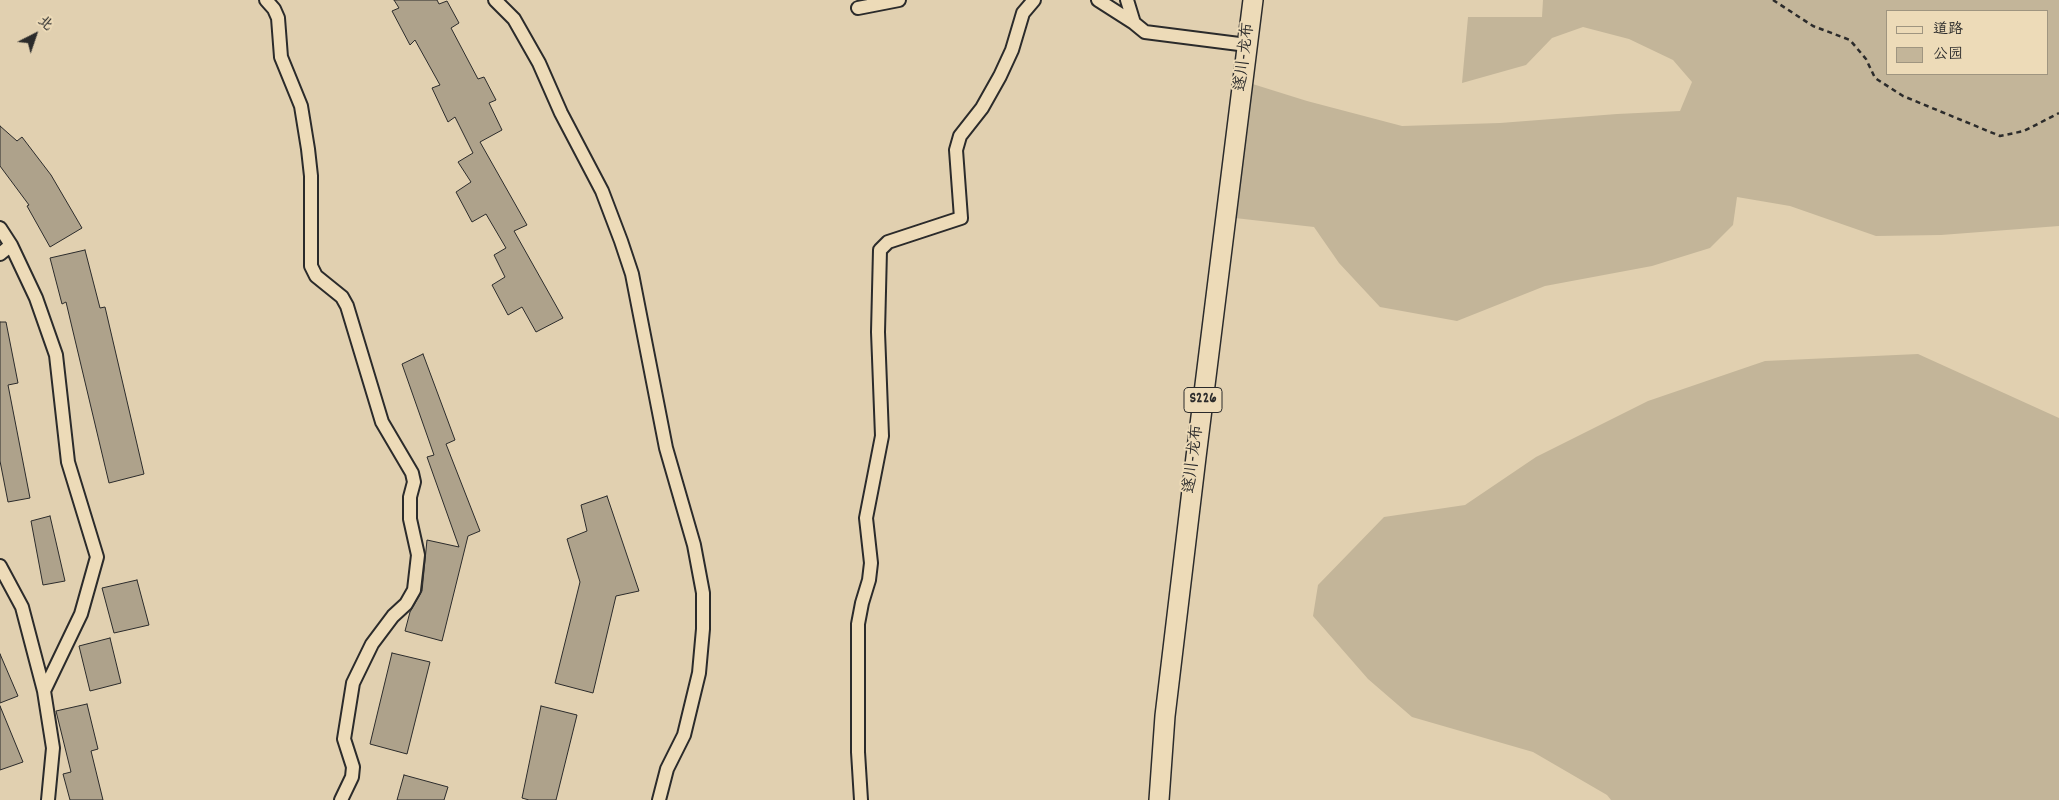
<!DOCTYPE html>
<meta charset="utf-8">
<style>
body{margin:0}
#map{position:relative;width:2059px;height:800px;overflow:hidden;background:#e1d0b0;font-family:Dekko,"LXGW WenKai TC",sans-serif}
canvas{display:block}
.legend{position:absolute;left:1886px;top:10px;width:162px;height:65px;box-sizing:border-box;background:#eddbb8;border:1px solid #9f9580;margin:0;padding:6px 9px;list-style:none;font-size:15px;color:#2b2b2b}
.legend li{display:flex;align-items:center;gap:10px;height:25px}
.legend b{width:25px;border:1px solid #9f9580}
.north{position:absolute;left:10px;top:10px;width:50px;height:50px;-webkit-text-stroke:4px #eddbb8;paint-order:stroke;rotate:41deg;font-size:14px;font-weight:700;line-height:20px;text-align:center;color:#2b2b2b}
.north::after{content:'';display:block;margin:auto;width:18px;height:22px;background:#2b2b2b;clip-path:polygon(50% 0,100% 100%,50% 72%,0 100%)}
</style>
<div id="map">
<canvas width="2059" height="800"></canvas>
<ul class="legend">
<li><b style="height:6px;background:#eddbb8"></b>道路</li>
<li><b style="height:14px;background:#c3b599"></b>公园</li>
</ul>
<div class="north">北</div>
</div>
<script>
const g = document.querySelector('canvas').getContext('2d');
g.lineJoin = 'round';
function fill(path, color) { g.fillStyle = color; g.fill(path, 'evenodd'); }
const toPath = rows => new Path2D(rows.map(r => 'M' + r).join(''));
function trace(path, color, width, dash) { g.strokeStyle = color; g.lineWidth = width; g.lineCap = dash ? 'butt' : 'round'; g.setLineDash(dash || []); g.stroke(path); }
function label(font, color, halo, rows, align = 'center') {
  g.font = font + ' Dekko,"LXGW WenKai TC",sans-serif'; g.lineWidth = 4; g.setLineDash([]); g.textBaseline = 'middle'; g.strokeStyle = halo; g.fillStyle = color; for (const [text, x, y, turn = 0] of rows) {
    g.save(); g.translate(x, y); g.rotate((+turn || 0) * Math.PI / 180); g.textAlign = isNaN(turn) ? turn : align; if (halo) g.strokeText(text, 0, 0); g.fillText(text, 0, 0); g.restore();
  }
}
fill(toPath([
 [1543,0,2059,0,2059,226,1941,235,1876,236,1790,206,1737,197,1733,225,1710,248,1652,266,1545,286,1457,321,1380,307,1339,263,1314,227,1226,217,1243,81,1307,101,1402,126,1500,123,1617,114,1680,111,1692,82,1673,60,1629,39,1583,27,1552,38,1526,65,1462,83,1468,17,1542,17],
 [1888,11,2048,11,2048,74,1888,74],
 [1918,354,2059,418,2059,800,1611,800,1607,795,1533,752,1412,717,1368,679,1313,616,1318,585,1384,517,1465,505,1536,457,1648,401,1765,361]
]), '#c3b599');
const building = toPath([
 [394,0,437,0,439,4,447,1,459,23,451,28,478,79,484,77,496,100,489,103,502,130,480,142,527,225,514,231,563,318,536,332,522,307,508,315,492,285,505,277,494,255,506,248,486,214,472,222,456,192,471,182,458,162,473,153,455,117,448,122,432,88,440,85,415,40,410,45,392,11,399,8,394,0],
 [0,126,17,141,22,137,51,175,82,228,50,247,27,206,29,205,0,166,0,126],
 [85,250,100,308,105,307,144,474,109,483,66,302,62,304,50,258,85,250],
 [0,322,6,322,18,383,8,385,30,498,8,502,0,461,0,322],
 [423,354,455,440,446,444,480,531,468,536,442,641,405,631,410,612,422,591,427,540,459,547,427,457,434,455,402,364,423,354],
 [607,496,639,591,616,596,593,693,555,683,580,582,567,539,587,531,581,505,607,496],
 [50,516,65,581,43,585,31,521,50,516],
 [137,580,149,625,114,633,102,588,137,580],
 [110,638,121,683,90,691,79,646,110,638],
 [392,653,430,662,407,754,370,744,392,653],
 [0,654,18,696,0,703,0,654],
 [87,704,98,749,91,751,103,800,70,800,63,774,71,772,56,711,87,704],
 [0,706,23,762,0,770,0,706],
 [541,706,577,715,556,800,529,800,522,798,541,706],
 [404,775,448,787,444,800,397,800,404,775]
]);
fill(building, '#aea28b');
trace(building, '#2b2b2b', 1);
const street = toPath([
 [266,0,274,9,278,18,281,57,301,106,308,149,311,176,311,266,316,276,342,297,347,306,382,422,412,473,414,482,410,497,410,519,418,555,414,590,406,604,393,616,372,644,353,683,344,739,353,767,352,777,341,800],
 [495,0,514,19,539,63,561,113,602,191,621,241,632,274,666,448,694,545,703,593,703,629,699,673,684,735,667,769,659,800],
 [1098,0,1134,23],
 [1127,0,1134,23,1145,32,1247,45],
 [858,8,899,0],
 [0,228,11,245,36,298,56,355,68,462,97,557,81,614,44,691],
 [0,254,11,245],
 [0,566,22,607,44,691,53,748,48,800],
 [861,800,858,752,858,624,862,603,869,580,871,563,866,518,882,436,878,332,880,250,888,242,961,218,956,150,960,136,982,108,1000,76,1012,50,1023,13,1034,0]
]);
const primary = toPath([
 [1159,800,1165,716,1196,457,1253,0]
]);
trace(street, '#2b2b2b', 16);
trace(primary, '#2b2b2b', 22);
trace(toPath([
 [1773,0,1813,26,1850,40,1866,59,1875,78,1903,96,2000,136,2024,131,2059,113]
]), '#2b2b2b', 2.5, [5, 4]);
trace(street, '#eddbb8', 12);
trace(primary, '#eddbb8', 19);
for (const [x, y, w] of [
 [1203,400,38]
]) { const box = new Path2D(); box.roundRect(x - w / 2, y - 12.5, w, 25, 4); g.fillStyle = '#eddbb8'; g.fill(box); trace(box, '#2b2b2b', 1); }
label('bold 15px', '#2b2b2b', null, [
 ["S226",1203,400]
]);
label('16px', '#2b2b2b', '#eddbb8', [
 ["遂川-龙布",1246,57,-83],
 ["遂川-龙布",1195,459,-83]
]);
</script>
